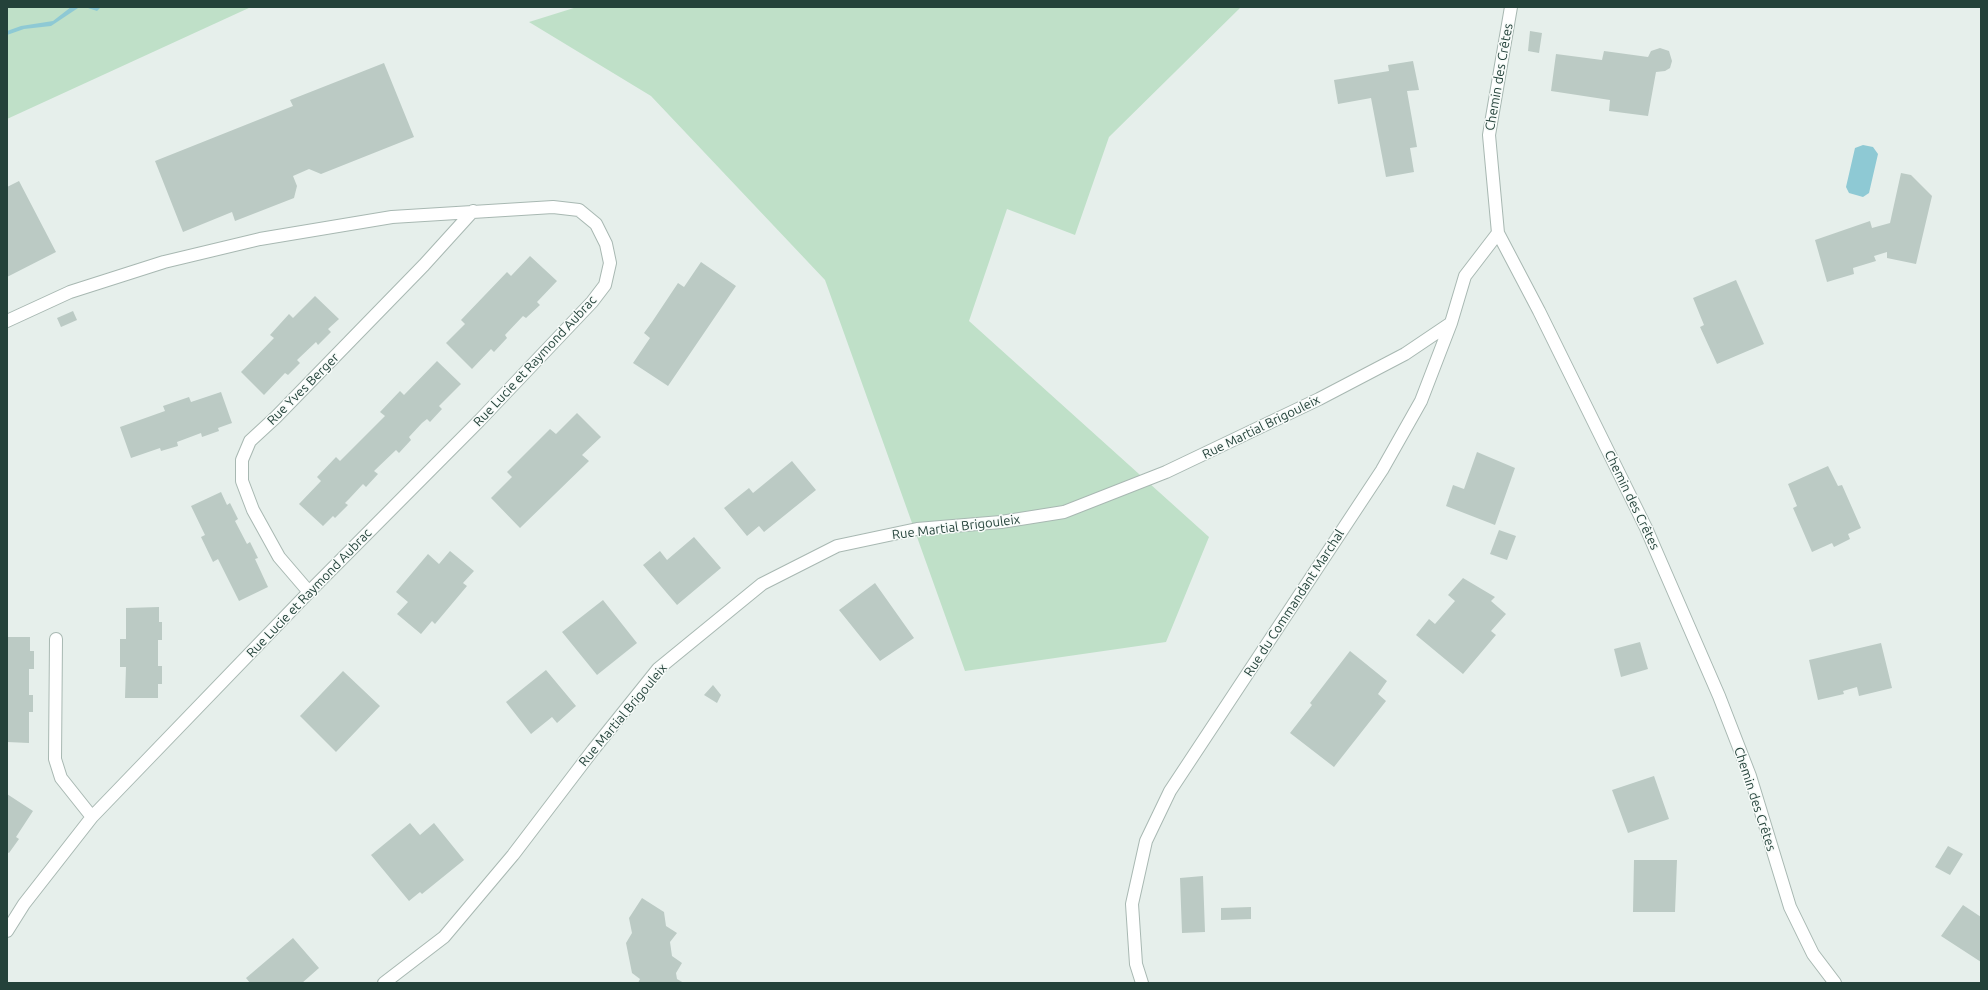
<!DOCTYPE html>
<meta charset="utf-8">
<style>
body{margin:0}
#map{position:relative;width:1988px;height:990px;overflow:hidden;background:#e6efeb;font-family:Ubuntu,sans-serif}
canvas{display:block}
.frame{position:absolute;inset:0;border:8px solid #24423a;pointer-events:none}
</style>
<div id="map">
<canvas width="1988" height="990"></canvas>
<div class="frame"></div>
</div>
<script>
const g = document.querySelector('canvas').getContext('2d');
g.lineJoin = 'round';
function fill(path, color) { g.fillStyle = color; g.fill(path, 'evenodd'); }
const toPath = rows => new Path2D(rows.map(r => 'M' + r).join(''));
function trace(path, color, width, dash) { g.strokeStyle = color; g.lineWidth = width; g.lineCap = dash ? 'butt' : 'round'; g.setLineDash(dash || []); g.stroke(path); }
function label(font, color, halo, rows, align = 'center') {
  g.font = font + ' Ubuntu,sans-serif'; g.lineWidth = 3; g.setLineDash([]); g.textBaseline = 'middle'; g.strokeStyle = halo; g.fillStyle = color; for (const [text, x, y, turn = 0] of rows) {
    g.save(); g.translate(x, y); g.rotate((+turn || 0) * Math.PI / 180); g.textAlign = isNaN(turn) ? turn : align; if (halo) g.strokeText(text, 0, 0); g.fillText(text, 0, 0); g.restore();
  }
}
fill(toPath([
 [7,7,251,7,7,119],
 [577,7,1241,7,1109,137,1075,235,1007,209,969,321,1209,537,1166,642,965,671,825,280,651,96,529,22]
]), '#bfe0c8');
fill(toPath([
 [71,7,101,7,97,11,85,7,78,8,51,26,24,29,7,35,7,31,21,26,53,21],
 [1863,145,1873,147,1878,154,1869,193,1863,197,1849,193,1846,187,1855,148]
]), '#8ec9d4');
fill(toPath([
 [1530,31,1542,33,1539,53,1528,51],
 [1660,48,1669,51,1672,61,1670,68,1665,71,1656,72,1648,116,1609,111,1610,100,1551,91,1556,54,1602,60,1604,51,1648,57,1651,51],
 [1413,61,1419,90,1407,91,1417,147,1410,148,1414,172,1386,177,1371,98,1338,104,1334,80,1389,71,1388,65],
 [384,63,414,137,321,174,309,169,293,176,297,186,294,198,235,221,232,212,183,232,155,161,293,106,290,100],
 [1901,173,1911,175,1932,196,1916,264,1887,258,1887,252,1874,256,1876,261,1853,268,1854,274,1827,282,1815,240,1870,221,1872,228,1890,223],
 [19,181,56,252,7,277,7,187],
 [530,256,557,281,537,302,540,305,526,318,523,316,505,335,507,338,494,352,491,349,472,369,446,343,465,324,461,320,507,272,511,276],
 [701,262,736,286,668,386,633,363,650,338,644,333,652,322,678,283,684,287],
 [1736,280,1764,344,1717,364,1700,327,1704,325,1693,298],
 [315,296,339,319,328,329,331,332,318,345,316,342,297,360,300,363,288,375,285,373,264,395,241,372,274,338,270,335,289,314,293,318],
 [73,311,77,320,61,327,57,318],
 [437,361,461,384,439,406,442,409,430,422,427,419,422,423,409,437,411,440,399,453,396,450,374,471,378,474,366,487,363,484,349,499,345,503,348,505,335,518,333,516,323,526,299,504,321,481,317,477,336,457,340,461,385,416,380,412,400,391,404,395],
 [221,392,232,423,218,428,219,431,202,437,201,433,177,442,178,446,161,451,160,448,131,458,120,427,165,411,163,406,189,397,191,402],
 [577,413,601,437,582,455,589,461,520,528,491,498,512,477,507,472,550,429,556,434],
 [1477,452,1515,468,1495,525,1446,506,1453,485,1464,489],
 [792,461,816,490,764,532,759,526,747,536,724,508,749,488,753,493],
 [1828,466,1838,486,1842,485,1861,528,1848,534,1850,539,1834,547,1832,543,1812,552,1793,508,1797,506,1788,484],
 [221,492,227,505,230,503,238,519,235,521,247,544,250,542,258,558,255,559,268,587,239,601,218,559,213,562,201,537,205,535,191,506],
 [1499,530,1516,536,1507,560,1490,554],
 [694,537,721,568,677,605,643,565,660,551,667,560],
 [450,551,474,571,463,583,467,586,435,624,432,621,421,634,397,614,408,602,396,592,428,554,439,564],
 [1463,578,1495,597,1491,601,1506,614,1491,631,1496,635,1463,674,1416,635,1429,619,1435,624,1455,601,1448,595],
 [875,583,914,638,880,661,839,610],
 [603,600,637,643,597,675,562,632],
 [159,607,159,622,162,622,162,640,158,640,158,666,162,666,162,684,158,684,158,698,125,698,126,667,120,667,120,639,126,639,126,608],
 [7,637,30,637,30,651,34,651,34,669,29,669,29,695,33,695,33,712,29,712,29,743,7,742],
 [1640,642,1648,669,1621,677,1614,649],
 [1881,643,1892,688,1859,696,1857,687,1843,691,1844,694,1818,700,1809,660],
 [1350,651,1387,681,1378,694,1386,701,1334,767,1290,733,1312,705,1310,703],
 [546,670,576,706,557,723,552,717,531,734,506,702],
 [343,671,380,706,336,752,300,716],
 [713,685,721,695,717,703,704,695],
 [1654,776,1669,819,1628,833,1612,790],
 [7,794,33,811,16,837,19,839,9,853,7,852],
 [410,823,420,835,434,823,464,860,422,894,420,892,409,901,371,855],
 [1948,846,1963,854,1950,875,1935,867],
 [1634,860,1677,860,1675,912,1633,912],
 [1203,876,1205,932,1182,933,1180,878],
 [642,898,664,912,666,926,677,933,670,942,672,956,682,963,676,973,677,979,684,983,638,983,640,979,632,973,626,943,632,933,629,918],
 [1963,905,1981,917,1981,962,1941,936],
 [1251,907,1251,919,1221,920,1221,908],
 [293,938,319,968,302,983,250,983,246,978]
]), '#bbcac4');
const minor = toPath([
 [1511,7,1489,135,1498,233,1539,311,1646,528,1719,696,1750,776,1790,907,1813,954,1835,983],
 [7,321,70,292,164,262,260,239,392,217,553,207,579,210,596,224,606,244,610,263,605,285,592,302,479,421,309,592,92,817,24,904,7,931],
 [309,592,279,557,253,510,242,481,242,460,250,441,276,417,424,265,473,211],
 [56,639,55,759,61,778,92,817],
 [384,983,444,937,513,855,593,750,658,669,762,584,837,546,917,529,1001,522,1064,512,1166,472,1319,399,1405,354,1451,323],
 [1142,983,1136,964,1132,904,1146,841,1170,791,1382,470,1421,401,1451,323,1465,276,1498,233]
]);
trace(minor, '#a8b8b2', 14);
trace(minor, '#fff', 12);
label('13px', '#24423a', '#f7fbf9', [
 ["Chemin des Crêtes",1499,77,-80],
 ["Rue Lucie et Raymond Aubrac",535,361,-47],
 ["Rue Yves Berger",303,389,-45],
 ["Rue Martial Brigouleix",1261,427,-26],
 ["Chemin des Crêtes",1632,500,64],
 ["Rue Martial Brigouleix",956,527,-7],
 ["Rue Lucie et Raymond Aubrac",309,593,-46],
 ["Rue du Commandant Marchal",1294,603,-57],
 ["Rue Martial Brigouleix",623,715,-50],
 ["Chemin des Crêtes",1755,799,72]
]);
</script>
